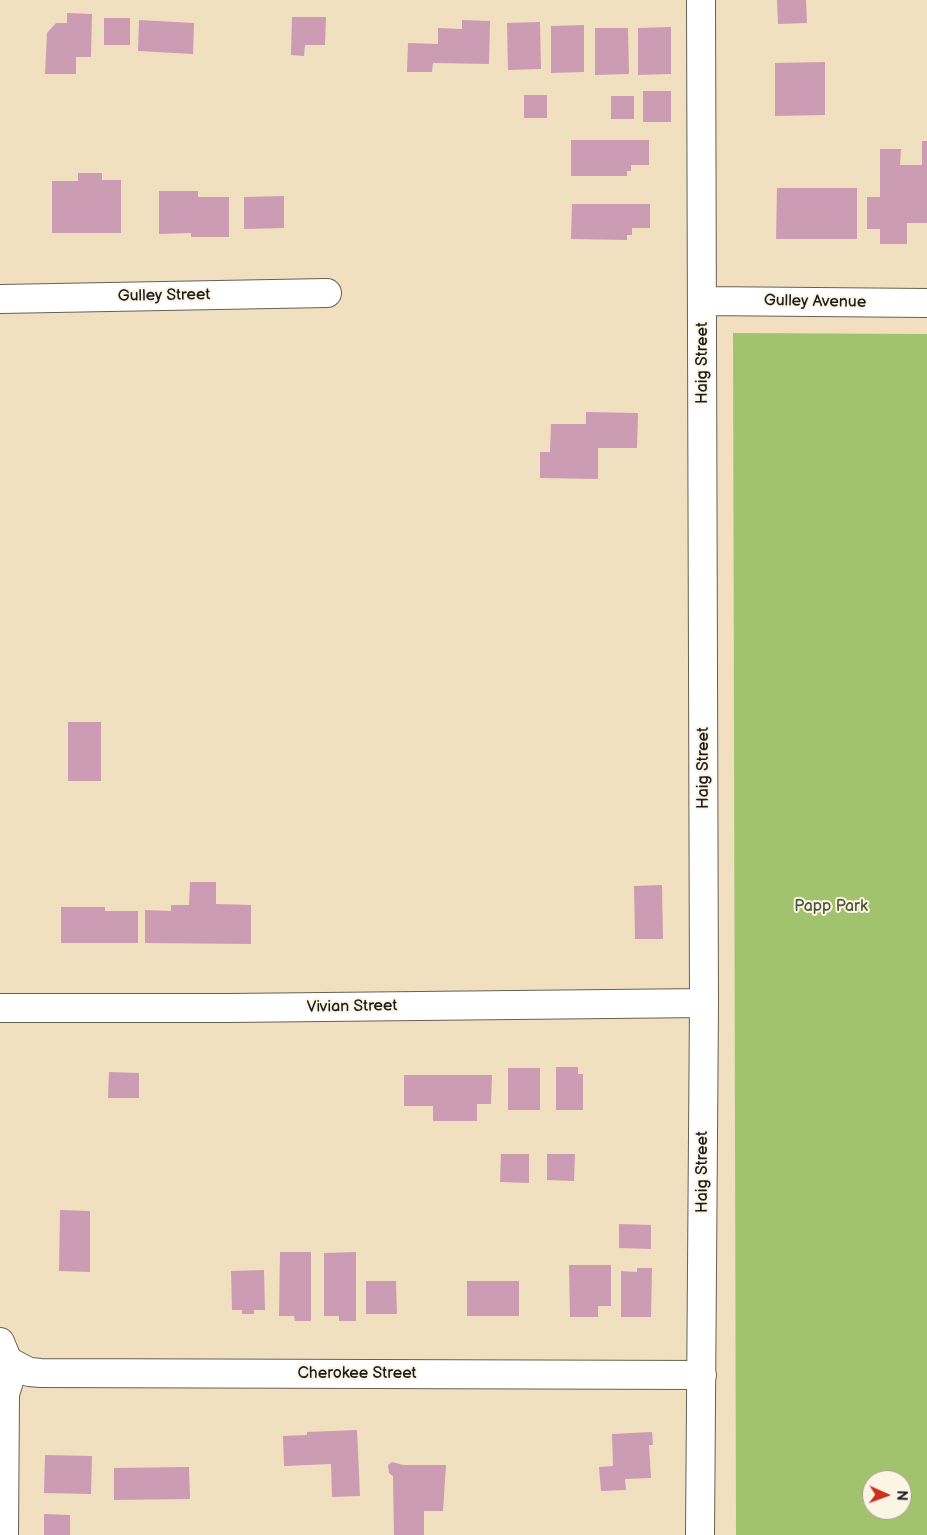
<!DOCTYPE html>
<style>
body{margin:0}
#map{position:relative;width:927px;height:1535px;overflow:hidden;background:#f0e0c0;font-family:"Balsamiq Sans",sans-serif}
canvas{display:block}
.north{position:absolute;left:862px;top:1470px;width:50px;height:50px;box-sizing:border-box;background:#fcf5e5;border:1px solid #a29e95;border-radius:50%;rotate:92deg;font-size:14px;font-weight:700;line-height:20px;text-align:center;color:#1c1c1c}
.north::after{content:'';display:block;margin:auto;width:18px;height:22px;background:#c8321e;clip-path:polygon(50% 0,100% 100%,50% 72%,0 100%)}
</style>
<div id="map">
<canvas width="927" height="1535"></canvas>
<div class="north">N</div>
</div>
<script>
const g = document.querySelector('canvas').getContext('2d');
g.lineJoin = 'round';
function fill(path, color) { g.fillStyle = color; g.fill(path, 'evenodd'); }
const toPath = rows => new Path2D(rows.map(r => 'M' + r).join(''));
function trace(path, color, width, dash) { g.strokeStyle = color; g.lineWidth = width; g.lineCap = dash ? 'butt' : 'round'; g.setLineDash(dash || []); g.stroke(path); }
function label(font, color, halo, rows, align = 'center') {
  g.font = font + ' "Balsamiq Sans",sans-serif'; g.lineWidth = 4; g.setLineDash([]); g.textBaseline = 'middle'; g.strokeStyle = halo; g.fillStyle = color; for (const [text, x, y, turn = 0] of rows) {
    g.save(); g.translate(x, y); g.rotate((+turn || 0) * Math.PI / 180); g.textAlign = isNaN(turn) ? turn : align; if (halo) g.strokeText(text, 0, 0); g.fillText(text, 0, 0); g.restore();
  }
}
fill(toPath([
 [733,333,927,334,927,1535,736,1535],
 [872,1480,902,1480,902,1510,872,1510]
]), '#a1c36d');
fill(toPath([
 [777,0,806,0,807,23,778,24],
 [67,13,92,14,91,57,76,57,76,74,45,74,47,33,56,23,67,23],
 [292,17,326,17,325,45,305,45,304,56,291,55],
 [104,18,130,18,130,45,104,45],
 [139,20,194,23,193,54,138,51],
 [462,20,490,21,489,64,433,63,432,72,407,72,408,43,438,44,438,28,462,29],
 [540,22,541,69,508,70,507,23],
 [584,25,584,72,551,73,551,26],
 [671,27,671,74,638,75,638,28],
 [595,28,628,28,629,74,595,75],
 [825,62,825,115,775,116,775,63],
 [643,91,671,91,671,122,643,122],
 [524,95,547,95,547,118,524,118],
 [611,96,634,96,634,119,611,119],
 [571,140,649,140,649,165,631,165,631,171,627,171,627,176,571,176],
 [922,141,927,141,927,223,907,223,907,244,880,244,880,229,867,229,867,197,880,197,880,149,901,149,900,165,922,165],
 [78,173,102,173,102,180,121,180,121,233,52,233,52,181,78,181],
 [777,188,857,188,857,239,776,239],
 [159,191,198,191,198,197,229,197,229,237,191,237,191,233,159,234],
 [284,196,284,228,244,229,244,197],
 [572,204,650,204,650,228,632,228,632,235,627,235,627,240,571,239],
 [586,412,638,413,637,448,598,448,598,479,540,478,540,452,550,452,551,424,586,424],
 [68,722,101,722,101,781,68,781],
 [190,882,216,882,216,904,251,905,251,944,145,943,145,910,171,911,171,905,189,905],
 [662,885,663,939,635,939,634,886],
 [61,907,105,907,105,911,138,911,138,943,61,943],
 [556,1067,578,1067,578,1074,583,1074,583,1110,556,1110],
 [508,1068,540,1068,540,1110,508,1110],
 [109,1072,139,1073,139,1098,108,1098],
 [404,1075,492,1075,491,1104,477,1104,477,1121,433,1121,433,1106,404,1106],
 [501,1154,529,1154,529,1183,500,1182],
 [547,1154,575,1154,574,1181,547,1180],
 [60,1210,90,1211,90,1272,59,1271],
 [619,1224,651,1225,651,1249,619,1248],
 [280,1252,311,1252,311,1321,295,1321,294,1316,279,1316],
 [356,1252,356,1321,339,1321,339,1316,324,1316,324,1253],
 [569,1265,611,1265,611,1306,598,1306,598,1317,570,1317],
 [637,1268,652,1268,651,1317,621,1317,621,1271,637,1272],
 [264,1270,265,1310,254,1310,254,1314,242,1314,242,1310,232,1310,231,1271],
 [366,1281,396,1281,397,1314,366,1314],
 [467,1281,519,1281,519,1316,467,1316],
 [357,1430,360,1496,332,1497,331,1464,284,1466,283,1436,307,1435,307,1432],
 [652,1432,653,1445,649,1445,651,1478,625,1479,626,1490,601,1491,599,1467,613,1466,612,1434],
 [45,1455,92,1456,91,1494,44,1493],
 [392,1462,403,1465,446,1465,443,1511,424,1511,424,1535,394,1535,393,1476,389,1473,388,1465],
 [189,1467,190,1499,114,1500,114,1468],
 [44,1514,70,1515,70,1535,44,1535]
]), '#cc9bb4');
const minor = toPath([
 [0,299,327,293],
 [703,301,927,303],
 [0,1008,229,1008,704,1003],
 [0,1342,8,1361,29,1372,41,1373,702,1375],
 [4,1533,5,1394,14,1365],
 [700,1535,704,1003,701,0]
]);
trace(minor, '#666155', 30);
trace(minor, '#fff', 28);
label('16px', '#1c1c1c', '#fcf5e5', [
 ["Gulley Street",164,296,-1],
 ["Gulley Avenue",815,302,1],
 ["Haig Street",703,363,-90],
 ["Haig Street",704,768,-90],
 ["Vivian Street",352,1007,-1],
 ["Haig Street",703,1172,-90],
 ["Cherokee Street",357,1374]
]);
label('16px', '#4b5638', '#fcf5e5', [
 ["Papp Park",831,907]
]);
</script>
